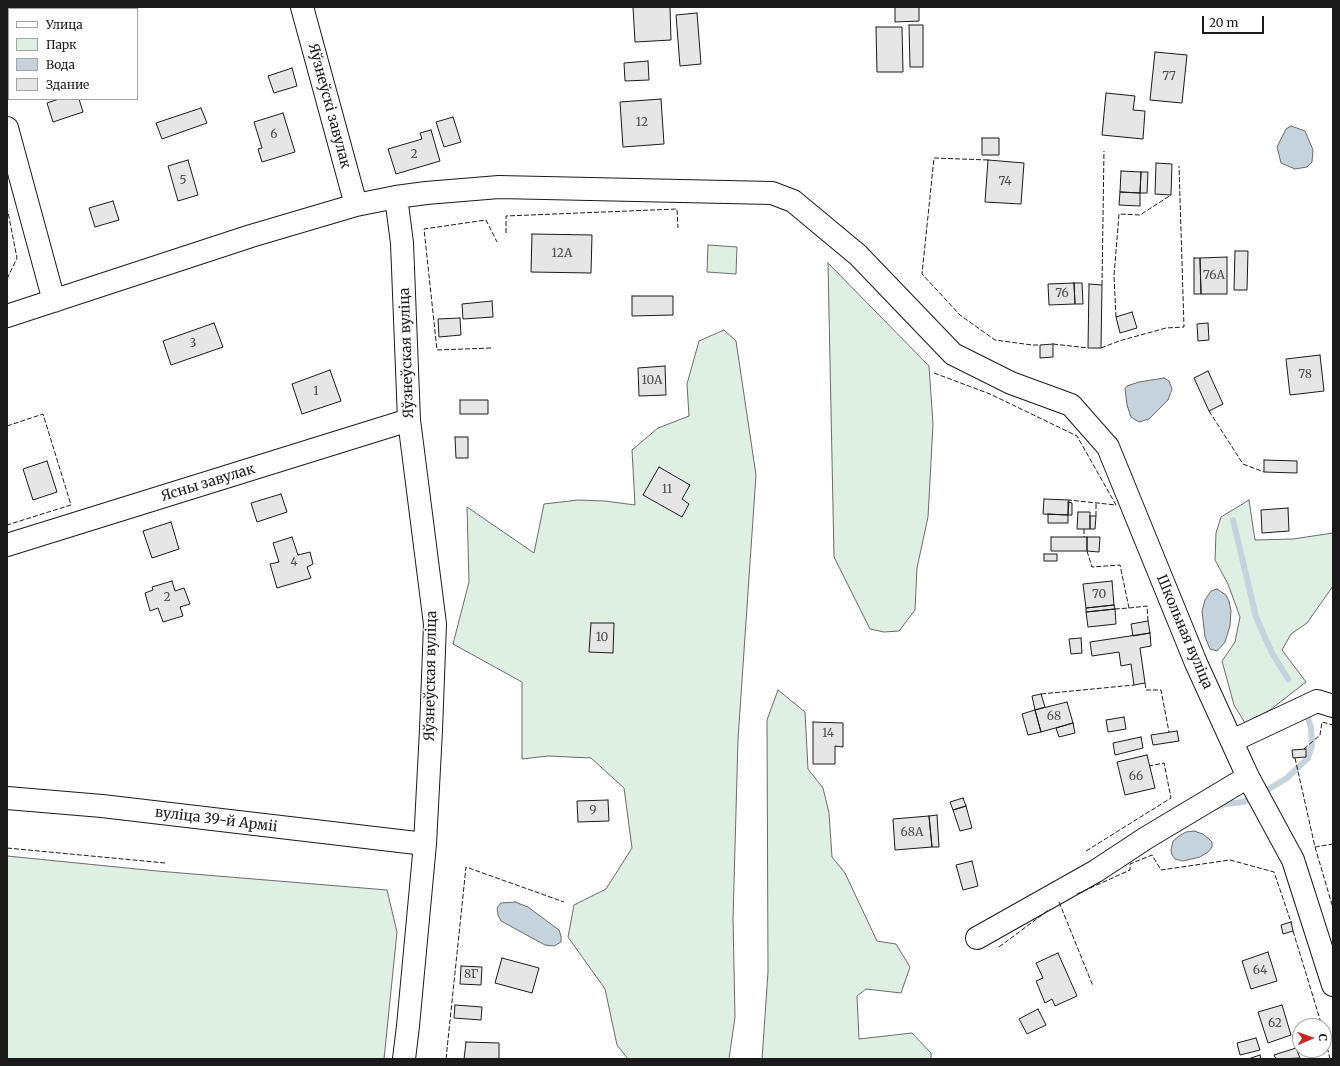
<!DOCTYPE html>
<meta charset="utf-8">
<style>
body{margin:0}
#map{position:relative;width:1340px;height:1066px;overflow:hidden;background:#fff;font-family:Merriweather,serif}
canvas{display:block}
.frame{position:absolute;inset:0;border:8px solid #1a1a1a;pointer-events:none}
.legend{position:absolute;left:8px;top:8px;width:130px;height:92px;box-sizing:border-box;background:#fff;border:1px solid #a3a3a3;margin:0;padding:5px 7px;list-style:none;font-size:12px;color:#1a1a1a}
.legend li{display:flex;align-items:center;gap:8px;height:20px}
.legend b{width:20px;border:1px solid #a3a3a3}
.north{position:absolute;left:1292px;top:1018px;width:40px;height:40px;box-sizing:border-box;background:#fff;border:1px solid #a3a3a3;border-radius:50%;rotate:88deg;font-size:11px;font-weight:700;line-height:16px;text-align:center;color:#1a1a1a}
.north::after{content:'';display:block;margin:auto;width:14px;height:18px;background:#c62828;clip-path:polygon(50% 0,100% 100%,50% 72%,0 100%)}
.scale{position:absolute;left:1202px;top:16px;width:62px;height:18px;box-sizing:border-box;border:2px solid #1a1a1a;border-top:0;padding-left:5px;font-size:12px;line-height:14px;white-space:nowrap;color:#1a1a1a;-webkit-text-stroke:3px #fff;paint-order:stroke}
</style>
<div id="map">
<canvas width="1340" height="1066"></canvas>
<div class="frame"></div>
<ul class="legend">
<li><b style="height:5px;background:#fff"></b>Улица</li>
<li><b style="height:11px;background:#e0efe3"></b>Парк</li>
<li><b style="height:11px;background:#c6d2dc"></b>Вода</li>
<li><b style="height:11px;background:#e6e6e6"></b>Здание</li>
</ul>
<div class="north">С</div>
<div class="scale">20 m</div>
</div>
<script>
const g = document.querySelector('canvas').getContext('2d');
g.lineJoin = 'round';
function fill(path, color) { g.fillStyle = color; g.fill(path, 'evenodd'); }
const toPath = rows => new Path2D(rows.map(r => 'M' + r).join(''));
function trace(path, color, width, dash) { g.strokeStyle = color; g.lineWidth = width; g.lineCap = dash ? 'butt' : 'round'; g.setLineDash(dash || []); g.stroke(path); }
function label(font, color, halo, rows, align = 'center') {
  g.font = font + ' Merriweather,serif'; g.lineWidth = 3; g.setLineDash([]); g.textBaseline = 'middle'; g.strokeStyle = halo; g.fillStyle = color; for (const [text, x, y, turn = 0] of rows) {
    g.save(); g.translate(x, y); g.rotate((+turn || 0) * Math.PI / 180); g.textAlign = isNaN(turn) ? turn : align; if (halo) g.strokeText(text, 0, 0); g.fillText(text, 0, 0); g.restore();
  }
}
const green = toPath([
 [708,245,737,247,736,274,707,272,708,245],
 [828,263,929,366,933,424,928,517,917,568,915,610,899,631,884,632,870,629,834,557,828,263],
 [724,330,736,341,756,475,738,739,733,919,735,1017,729,1059,628,1059,617,1045,605,989,568,937,574,905,606,889,632,848,624,788,591,758,548,756,522,759,522,682,453,644,469,582,467,507,534,553,544,504,578,500,605,501,635,505,632,450,658,428,689,416,687,384,699,341,724,330],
 [1249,500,1255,540,1293,539,1333,533,1333,586,1307,623,1291,634,1282,650,1306,682,1270,710,1245,723,1234,705,1222,661,1235,642,1240,617,1228,584,1215,560,1216,533,1221,517,1249,500],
 [778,690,805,712,808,769,823,788,829,813,832,857,845,873,877,941,896,944,910,967,901,993,866,989,857,996,859,1039,912,1033,931,1053,931,1059,762,1059,768,972,767,720,778,690],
 [7,856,157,871,387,890,397,932,384,1059,7,1059,7,856]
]);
fill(green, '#e0efe3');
trace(green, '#6a6a6a', 1);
const water = toPath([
 [1291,126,1305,131,1313,150,1312,162,1307,167,1295,169,1281,163,1277,147,1286,129,1291,126],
 [1164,378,1169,381,1172,389,1168,400,1149,419,1139,422,1131,417,1127,405,1125,389,1127,386,1139,382,1164,378],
 [1217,589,1226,595,1229,601,1231,611,1230,626,1225,642,1217,651,1210,649,1205,637,1202,611,1205,600,1211,591,1217,589],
 [1194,831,1203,834,1209,839,1212,842,1212,847,1208,852,1200,857,1183,861,1175,859,1172,855,1171,850,1173,841,1179,836,1186,832,1194,831],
 [515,902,528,907,559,930,561,936,561,942,554,946,545,945,501,921,498,915,497,908,501,903,515,902]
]);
fill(water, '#c6d2dc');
trace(water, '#6a6a6a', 1);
trace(toPath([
 [1233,520,1256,617,1272,653,1288,679],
 [1269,789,1287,778,1308,758,1312,745,1311,728,1306,711],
 [1218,806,1226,804,1243,802,1249,799]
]), '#c6d2dc', 6);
const building = toPath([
 [633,7,670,7,671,40,635,42,633,7],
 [895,7,919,7,919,21,895,22,895,7],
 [697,13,701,64,680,66,676,15,697,13],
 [909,25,923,25,923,67,910,67,909,25],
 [876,27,902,27,903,72,877,72,876,27],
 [1155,52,1187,55,1182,103,1150,100,1155,52],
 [648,61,649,80,625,81,624,63,648,61],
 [292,68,297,86,274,93,268,76,292,68],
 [1106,93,1135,96,1133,110,1145,111,1143,139,1102,135,1106,93],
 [59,99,79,99,83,112,53,122,47,103,59,99],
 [661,99,664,144,623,147,620,102,661,99],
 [201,108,207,123,162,139,156,123,201,108],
 [283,113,295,152,262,162,258,149,262,148,254,122,283,113],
 [453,117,461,142,444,147,436,122,453,117],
 [431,130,440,161,396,174,388,149,422,139,420,133,431,130],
 [982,138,999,138,999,155,982,155,982,138],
 [188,160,198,195,178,201,168,166,188,160],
 [988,160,1024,163,1021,204,985,202,988,160],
 [1156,163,1172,164,1171,195,1155,194,1156,163],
 [1121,171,1141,172,1140,193,1120,192,1121,171],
 [1141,172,1148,172,1147,193,1140,193,1141,172],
 [1120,192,1140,193,1140,206,1119,205,1120,192],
 [113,201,119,220,95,227,89,208,113,201],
 [532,234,592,235,591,273,531,272,532,234],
 [1235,251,1248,251,1247,290,1234,290,1235,251],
 [1227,257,1227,294,1201,294,1200,258,1227,257],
 [1194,258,1200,258,1201,294,1194,294,1194,258],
 [1074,283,1075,304,1049,305,1048,284,1074,283],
 [1074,283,1082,283,1083,304,1075,304,1074,283],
 [1089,284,1102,285,1101,348,1088,348,1089,284],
 [632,296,673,296,673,315,632,316,632,296],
 [492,301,493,317,463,319,462,304,492,301],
 [1132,312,1137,328,1120,333,1116,317,1132,312],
 [460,318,461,335,439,337,438,319,460,318],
 [214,323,223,347,171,365,163,341,214,323],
 [1208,323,1209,340,1198,341,1197,324,1208,323],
 [1053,344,1053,357,1040,358,1040,345,1053,344],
 [1320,355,1324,391,1290,395,1286,359,1320,355],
 [665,366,666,395,639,396,638,368,665,366],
 [330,370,341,401,302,414,292,384,330,370],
 [1208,371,1223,404,1209,411,1194,378,1208,371],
 [460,400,488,400,488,414,460,414,460,400],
 [455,437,468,437,468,458,456,458,455,437],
 [1264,460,1297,461,1297,473,1264,472,1264,460],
 [47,461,57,492,33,500,23,469,47,461],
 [659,467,690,485,682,499,689,504,682,517,643,495,659,467],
 [281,494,287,512,257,522,251,503,281,494],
 [1044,499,1069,500,1068,515,1043,514,1044,499],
 [1068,502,1072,503,1072,515,1068,515,1068,502],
 [1288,508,1289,531,1262,533,1261,510,1288,508],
 [1078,512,1090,512,1090,529,1077,529,1078,512],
 [1048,514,1068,515,1068,523,1048,523,1048,514],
 [1090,516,1096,516,1095,529,1090,529,1090,516],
 [171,522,179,549,152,558,143,531,171,522],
 [292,537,298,555,310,552,313,564,307,567,311,578,277,588,270,564,279,562,273,543,292,537],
 [1051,537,1087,537,1087,551,1051,551,1051,537],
 [1087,537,1100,537,1099,552,1087,551,1087,537],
 [1044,554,1057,554,1057,561,1044,561,1044,554],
 [172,581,175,591,184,588,190,604,180,607,183,616,163,622,158,608,150,611,145,593,153,590,152,587,172,581],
 [1112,581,1114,605,1086,608,1083,584,1112,581],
 [1114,605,1115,609,1086,612,1086,608,1114,605],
 [1115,609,1116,624,1088,627,1086,612,1115,609],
 [1148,621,1150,633,1133,636,1131,624,1148,621],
 [591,623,614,623,613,653,589,652,591,623],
 [1150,633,1151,646,1140,648,1145,683,1134,685,1131,664,1121,666,1119,652,1092,656,1090,642,1150,633],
 [1081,638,1082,653,1071,654,1069,639,1081,638],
 [1041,694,1045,707,1035,710,1032,696,1041,694],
 [1067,702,1073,723,1041,732,1035,710,1067,702],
 [1035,710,1041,732,1028,735,1022,714,1035,710],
 [1124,717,1126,729,1108,732,1106,720,1124,717],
 [813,722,843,723,843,747,835,746,835,764,813,764,813,722],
 [1073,723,1075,733,1059,737,1056,728,1073,723],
 [1177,731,1179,741,1153,745,1151,735,1177,731],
 [1141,737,1143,748,1115,755,1113,743,1141,737],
 [1306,749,1306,757,1293,758,1292,750,1306,749],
 [1147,755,1155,788,1125,795,1117,762,1147,755],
 [963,798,966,806,953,810,950,802,963,798],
 [608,800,609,821,578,822,577,801,608,800],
 [966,806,972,828,960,831,953,810,966,806],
 [937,815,939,847,932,847,929,816,937,815],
 [929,816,932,847,895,850,893,819,929,816],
 [972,861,978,886,963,890,956,865,972,861],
 [1291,922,1293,931,1283,934,1281,925,1291,922],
 [1268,952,1277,981,1251,989,1242,961,1268,952],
 [1058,953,1077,996,1055,1006,1052,999,1045,1003,1036,981,1043,978,1036,963,1058,953],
 [502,958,539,968,532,993,495,983,502,958],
 [461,966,482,967,481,985,460,984,461,966],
 [455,1005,482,1007,481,1020,454,1018,455,1005],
 [1282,1005,1291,1035,1268,1043,1258,1012,1282,1005],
 [1038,1009,1046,1025,1027,1034,1019,1019,1038,1009],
 [1256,1038,1260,1050,1240,1055,1237,1043,1256,1038],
 [466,1042,499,1043,499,1059,464,1059,466,1042],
 [1296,1048,1300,1058,1276,1059,1274,1055,1296,1048],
 [1260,1055,1261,1059,1248,1059,1260,1055]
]);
fill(building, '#e6e6e6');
trace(building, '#1a1a1a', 1);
const minor = toPath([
 [302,7,356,205],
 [7,128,54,301],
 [396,197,402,243,409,420,435,624,431,730,425,844,408,1026,404,1059],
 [7,316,251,236,356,205,396,197,426,193,499,187,772,193,793,201,858,255,953,354,1011,383,1071,405,1108,447,1196,663,1248,777,1293,860,1333,985],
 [7,545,409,420],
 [1232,741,1317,701,1333,706],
 [7,798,102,806,425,844],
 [977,938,1096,871,1146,838,1248,777]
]);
trace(minor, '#1a1a1a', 24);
trace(minor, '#fff', 22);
trace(toPath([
 [988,160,934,158,922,274,960,315,995,340,1032,345,1040,345],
 [7,207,17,258,7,279],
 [506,233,506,216,677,209,678,228],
 [1102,285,1104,151],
 [1116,317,1114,276,1119,214,1140,215,1171,195],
 [1053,344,1088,348],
 [491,348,437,350,424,229,486,220,497,242],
 [1101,348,1119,341,1166,328,1184,327,1179,166],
 [934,373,990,394,1077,436,1116,505,1069,500],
 [1209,411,1243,464,1264,472],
 [7,426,43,414,71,505,7,525],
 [1096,516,1096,503],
 [1084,529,1084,537],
 [1087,551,1092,567,1120,565,1129,608,1115,609],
 [1129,608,1147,606,1148,621],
 [1145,683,1146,690,1161,690,1169,732],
 [1041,694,1134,685],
 [1304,749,1320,735,1322,722,1333,725],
 [1295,758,1315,847,1333,844],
 [1315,847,1333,908],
 [7,848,165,863],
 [1086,851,1171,798,1164,763,1149,766],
 [1077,894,1130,870,1130,864,1152,855,1161,870,1230,860,1274,872,1291,922],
 [1059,902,1093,986],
 [1293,931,1322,1026],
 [999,947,1050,909],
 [1324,1034,1330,1059],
 [446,1059,466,867,564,902]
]), '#1a1a1a', 1, [5, 2]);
label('12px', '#4d4d4d', null, [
 ["77",1169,77],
 ["12",642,123],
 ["6",274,135],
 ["2",414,155],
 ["5",183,181],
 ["74",1005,182],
 ["12А",562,254],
 ["76А",1214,276],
 ["76",1062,294],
 ["3",193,344],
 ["78",1305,375],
 ["10А",652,381],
 ["1",316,392],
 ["11",667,490],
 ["4",294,563],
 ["70",1099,595],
 ["2",167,598],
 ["10",602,638],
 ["68",1054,717],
 ["14",828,734],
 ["66",1136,777],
 ["9",593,811],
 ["68А",912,833],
 ["64",1260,971],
 ["8Г",471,975],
 ["62",1275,1024]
]);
label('14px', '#1a1a1a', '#fff', [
 ["Яўзнеўскі завулак",329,106,75],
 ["Яўзнеўская вуліца",407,353,-92],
 ["Ясны завулак",208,483,-17],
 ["Школьная вуліца",1184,632,67],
 ["Яўзнеўская вуліца",431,676,-89],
 ["вуліца 39-й Арміі",216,820,7]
]);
</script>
